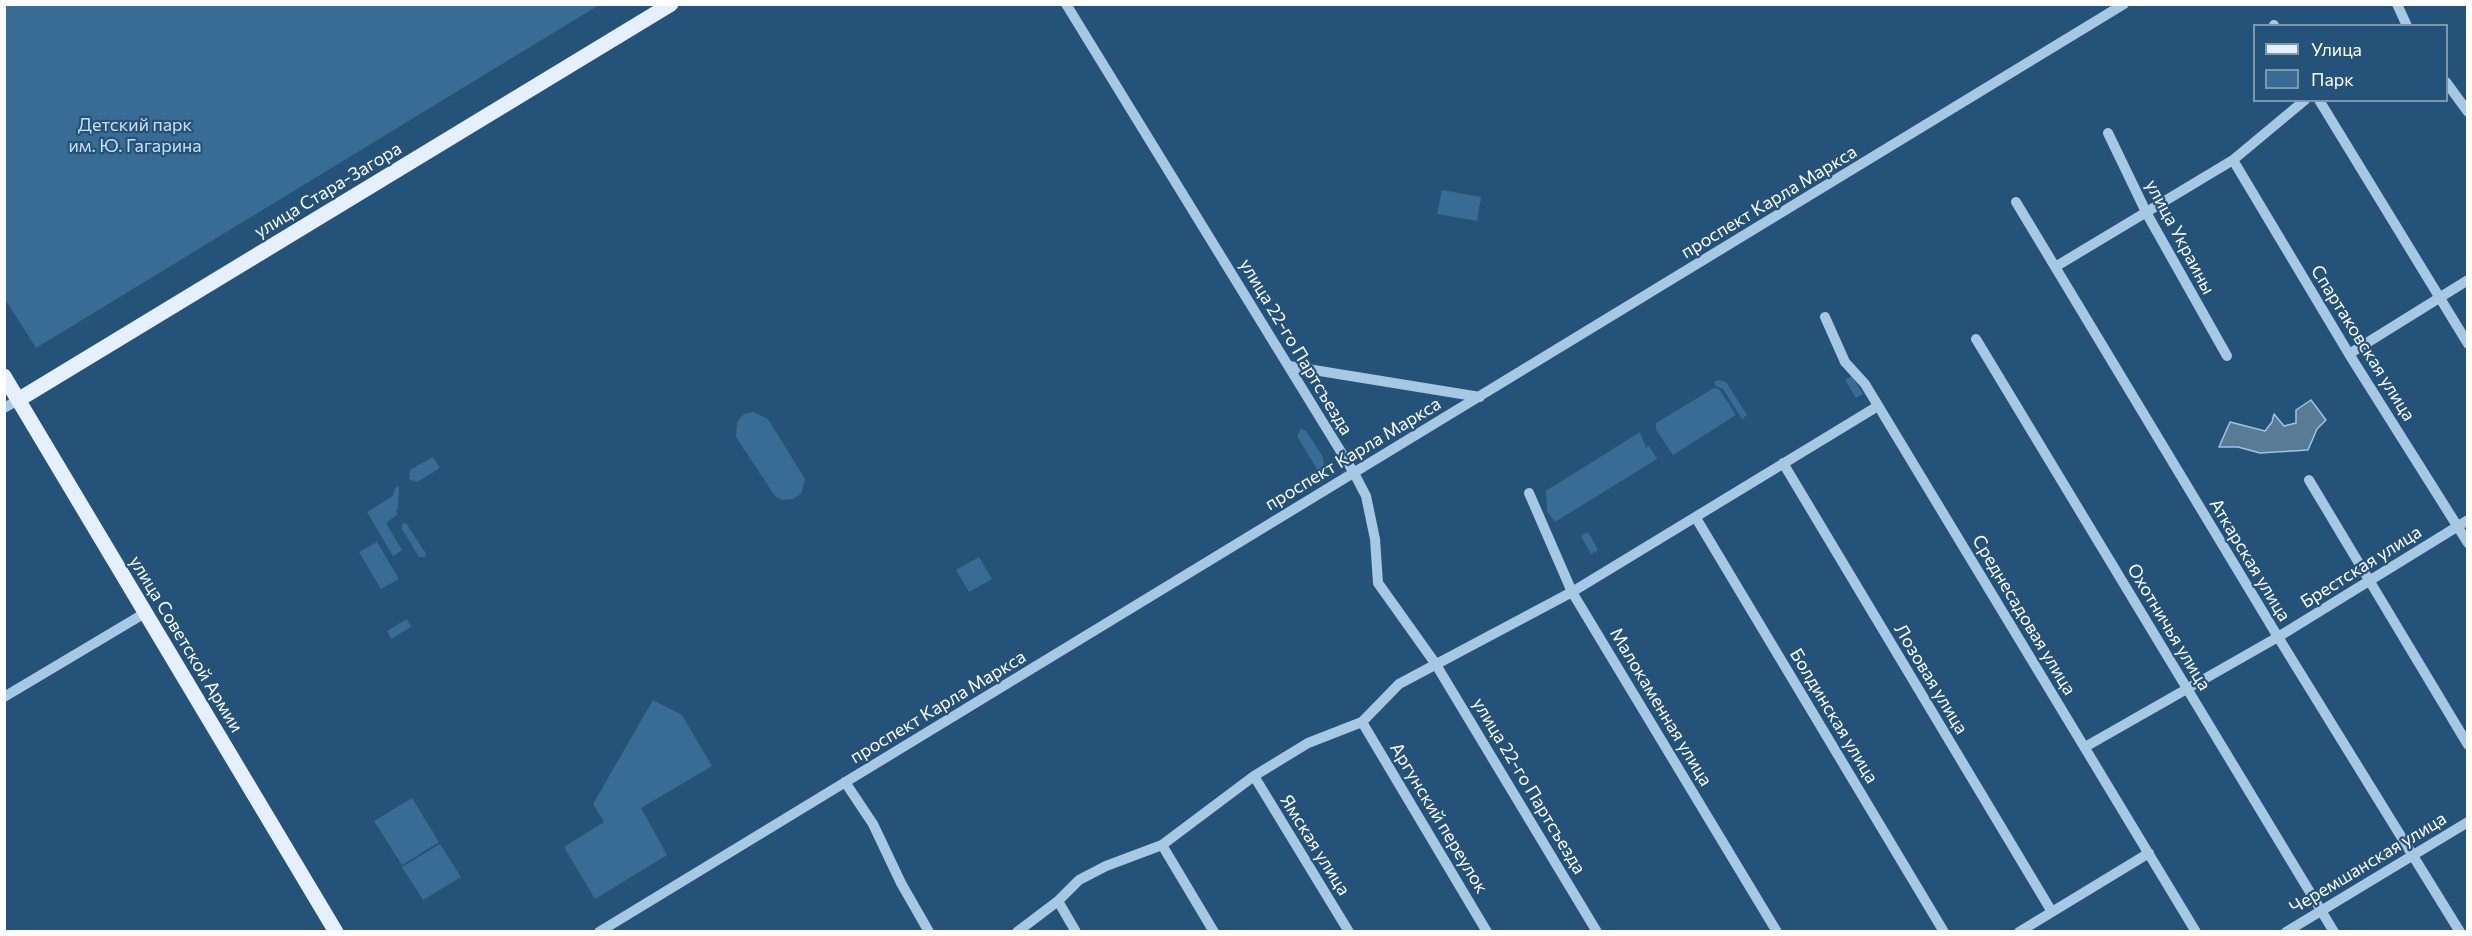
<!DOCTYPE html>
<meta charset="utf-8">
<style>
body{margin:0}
#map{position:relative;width:2472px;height:936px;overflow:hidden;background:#245278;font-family:Commissioner,sans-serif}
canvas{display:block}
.frame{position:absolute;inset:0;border:6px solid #fff;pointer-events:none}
.legend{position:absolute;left:2253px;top:24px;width:195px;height:78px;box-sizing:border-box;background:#245278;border:2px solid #7c97ae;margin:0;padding:8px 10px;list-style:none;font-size:18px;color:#fff}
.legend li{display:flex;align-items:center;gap:12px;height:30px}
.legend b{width:30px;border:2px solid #7c97ae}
</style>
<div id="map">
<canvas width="2472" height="936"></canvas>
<div class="frame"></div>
<ul class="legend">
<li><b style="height:8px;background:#e5f0fc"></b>Улица</li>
<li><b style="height:16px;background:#386c95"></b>Парк</li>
</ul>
</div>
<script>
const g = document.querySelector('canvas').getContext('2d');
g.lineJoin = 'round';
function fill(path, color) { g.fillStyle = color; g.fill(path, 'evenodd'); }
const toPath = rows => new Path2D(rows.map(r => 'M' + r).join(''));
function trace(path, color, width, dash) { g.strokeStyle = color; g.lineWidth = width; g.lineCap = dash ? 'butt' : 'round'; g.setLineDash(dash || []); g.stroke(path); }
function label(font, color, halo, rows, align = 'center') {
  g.font = font + ' Commissioner,sans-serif'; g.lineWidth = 4.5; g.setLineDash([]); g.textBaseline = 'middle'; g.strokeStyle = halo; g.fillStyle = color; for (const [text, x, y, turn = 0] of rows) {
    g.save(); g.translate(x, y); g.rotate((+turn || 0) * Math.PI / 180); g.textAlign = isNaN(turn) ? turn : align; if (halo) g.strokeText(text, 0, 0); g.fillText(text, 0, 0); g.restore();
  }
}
fill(toPath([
 [5,4,599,4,599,5,36,348,5,299],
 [1442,190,1481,197,1477,221,1437,214],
 [1852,376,1863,394,1856,398,1845,380],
 [1718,380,1726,382,1747,415,1742,419,1723,389,1716,386,1714,382],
 [1714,388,1719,389,1736,415,1673,455,1656,430,1656,423],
 [753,412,768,419,805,479,801,494,793,499,782,500,775,496,736,437,737,422,744,414],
 [1301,429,1306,431,1323,457,1324,467,1318,471,1297,436],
 [1640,432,1646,448,1649,446,1657,459,1555,522,1547,511,1546,491],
 [433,457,440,468,417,482,409,479,410,470],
 [399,486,398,508,396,511,398,514,386,523,402,550,393,556,367,512,393,496,395,488],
 [406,523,426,554,425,557,419,557,402,529,402,524],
 [1588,532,1598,550,1591,554,1581,536],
 [377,542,399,579,381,589,359,552],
 [979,557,992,579,969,592,956,570],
 [407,619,411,627,391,639,387,631],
 [653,700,682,715,712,766,641,808,667,855,595,899,564,847,604,822,593,804],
 [412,798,439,842,402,865,374,821],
 [440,844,461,877,423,900,402,867]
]), '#386c95');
const water = toPath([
 [2311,400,2326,420,2317,429,2308,450,2260,453,2238,447,2219,447,2230,422,2265,431,2272,422,2274,414,2284,426,2296,423,2296,410,2311,400]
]);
fill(water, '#5a7b96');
trace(water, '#9ac5e4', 1.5);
trace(toPath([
 [1066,4,1354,473,1366,496,1375,539,1378,583,1435,663,1597,932],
 [2397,4,2407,26],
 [2274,25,2274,26],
 [2446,82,2468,112],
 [2319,100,2468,344],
 [2108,133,2147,214,2227,356],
 [2233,160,2349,354,2468,543],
 [2016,202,2278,637,2460,932],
 [2055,267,2233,160,2305,100],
 [1825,317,1845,362,1865,384,2196,932],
 [1976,339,2334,932],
 [2349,354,2468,280],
 [1289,366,1480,397],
 [4,408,18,400],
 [1783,463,2052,912],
 [2309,480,2468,745],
 [1529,493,1572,592,1777,932],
 [1696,518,1944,932],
 [4,697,145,613],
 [1362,722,1487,932],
 [2085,747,2278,637,2468,520],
 [1254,776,1349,932],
 [845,782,873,824,901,883,929,932],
 [1162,845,1214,932],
 [1058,901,1076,932],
 [599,932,2124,4],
 [1017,932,1058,901,1079,880,1106,866,1162,845,1254,776,1308,743,1362,722,1399,684,1572,592,1878,406],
 [2019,932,2149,853],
 [2286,932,2468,822]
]), '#a6c8e3', 10);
trace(toPath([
 [4,376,336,932],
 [18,400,671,4]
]), '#e5f0fc', 15);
label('18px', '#c8e0f3', '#245278', [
 ["Детский парк",135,125],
 ["им. Ю. Гагарина",135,146]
]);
label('18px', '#fff', '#245278', [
 ["улица Стара-Загора",328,190,-31],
 ["проспект Карла Маркса",1769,202,-31],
 ["улица Украины",2180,237,62],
 ["Спартаковская улица",2363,343,58],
 ["улица 22-го Партсъезда",1296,347,59],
 ["проспект Карла Маркса",1353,454,-31],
 ["Аткарская улица",2250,560,59],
 ["Брестская улица",2361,567,-32],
 ["Среднесадовая улица",2024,615,59],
 ["Охотничья улица",2169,627,59],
 ["улица Советской Армии",186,644,59],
 ["Лозовая улица",1931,679,59],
 ["проспект Карла Маркса",938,707,-31],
 ["Малокаменная улица",1661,707,59],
 ["Болдинская улица",1834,716,59],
 ["улица 22-го Партсъезда",1529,786,59],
 ["Аргунский переулок",1439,818,59],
 ["Ямская улица",1315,845,58],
 ["Черемшанская улица",2368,863,-31]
]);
</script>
